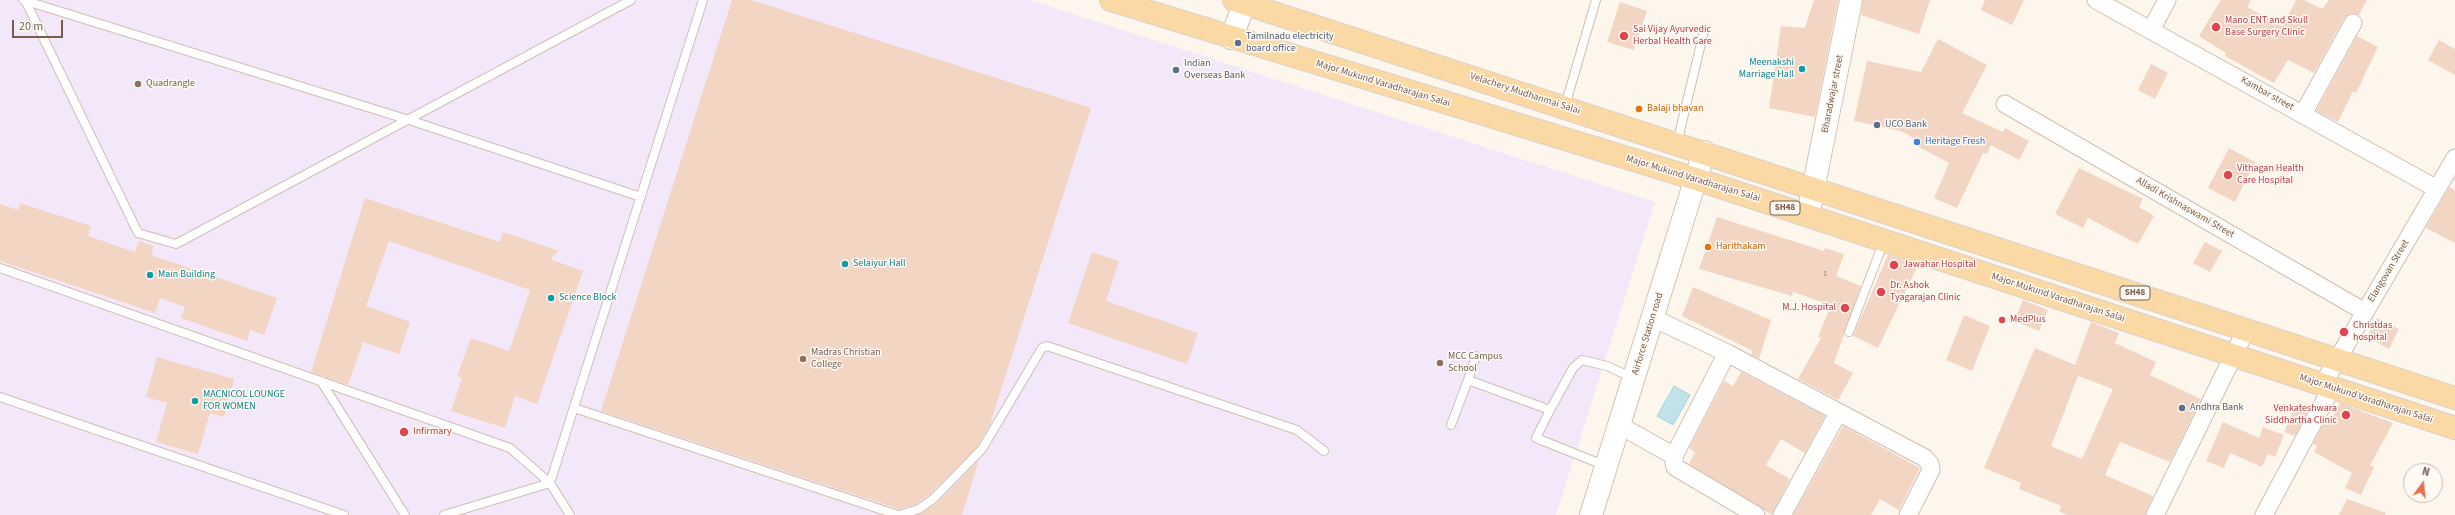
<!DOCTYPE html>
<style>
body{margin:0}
#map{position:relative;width:2455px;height:515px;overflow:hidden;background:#fdf6ec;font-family:"Source Sans 3",sans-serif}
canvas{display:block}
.north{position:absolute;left:2403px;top:463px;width:40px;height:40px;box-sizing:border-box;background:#fffaf3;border:1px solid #cabbb1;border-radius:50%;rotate:15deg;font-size:11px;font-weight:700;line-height:16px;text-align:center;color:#7a5c4d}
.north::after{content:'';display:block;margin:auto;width:14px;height:18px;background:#e76f51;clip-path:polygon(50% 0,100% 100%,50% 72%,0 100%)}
.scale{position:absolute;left:12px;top:20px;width:51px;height:18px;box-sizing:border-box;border:2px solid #7a5c4d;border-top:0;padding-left:5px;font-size:12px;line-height:14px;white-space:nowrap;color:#7a5c4d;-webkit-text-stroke:3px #fffaf3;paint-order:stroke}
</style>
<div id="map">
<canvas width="2455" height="515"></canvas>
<div class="north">N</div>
<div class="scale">20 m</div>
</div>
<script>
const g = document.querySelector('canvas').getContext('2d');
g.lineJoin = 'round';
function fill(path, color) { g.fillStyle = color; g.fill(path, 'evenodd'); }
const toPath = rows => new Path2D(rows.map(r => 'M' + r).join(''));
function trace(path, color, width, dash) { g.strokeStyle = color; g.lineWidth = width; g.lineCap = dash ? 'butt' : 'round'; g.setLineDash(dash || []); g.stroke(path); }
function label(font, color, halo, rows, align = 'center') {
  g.font = font + ' "Source Sans 3",sans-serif'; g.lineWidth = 3; g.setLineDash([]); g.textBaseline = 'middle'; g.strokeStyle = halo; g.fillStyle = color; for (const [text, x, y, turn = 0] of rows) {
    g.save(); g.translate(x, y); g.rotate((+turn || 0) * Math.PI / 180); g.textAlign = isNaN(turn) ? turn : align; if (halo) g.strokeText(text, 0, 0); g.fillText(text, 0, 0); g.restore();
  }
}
fill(toPath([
 [0,0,1030,0,1655,202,1556,515,0,515]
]), '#f3e8fa');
const water = toPath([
 [1674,386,1690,395,1673,425,1657,416,1674,386]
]);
fill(water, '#bfe3e8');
trace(water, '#a5d3da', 1);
fill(toPath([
 [732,0,751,0,1091,108,990,424,978,446,929,495,917,504,899,509,601,411],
 [1814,0,1838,0,1815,117,1769,108,1781,26,1805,28],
 [1863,0,1930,0,1919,34,1861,15],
 [1985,0,2024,0,2012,25,1981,10],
 [2221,0,2251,0,2247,7,2283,26,2296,0,2304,0,2322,9,2329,0,2367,0,2359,15,2352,13,2344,18,2314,73,2288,60,2274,83,2225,56,2226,53,2199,36],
 [1620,2,1647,11,1634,50,1607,42],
 [2357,36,2378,47,2356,93,2353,91,2338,122,2316,111],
 [1938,39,1987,65,1962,113,2003,132,2005,128,2029,141,2019,160,1991,145,1987,154,1983,153,1957,208,1934,198,1949,163,1917,146,1920,141,1901,131,1854,121,1867,61,1921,72],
 [2439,40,2455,49,2455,75,2428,60],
 [2151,64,2168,73,2155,99,2138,90],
 [2229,148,2255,162,2235,202,2208,188],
 [2079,168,2143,199,2139,207,2154,216,2138,244,2088,218,2083,228,2055,214],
 [2449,187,2455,190,2455,243,2426,228],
 [365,198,500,242,503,232,559,251,550,259,583,271,537,404,515,396,505,428,451,411,462,378,457,376,471,338,509,351,530,290,389,241,366,306,410,322,399,354,363,342,348,385,311,372],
 [20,203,91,226,88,236,135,252,139,241,154,246,151,255,277,298,264,335,250,330,247,341,181,318,185,307,160,298,155,313,0,261,0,204,18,210],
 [1717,217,1824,251,1825,248,1844,254,1836,276,1861,286,1834,363,1853,373,1838,400,1798,379,1821,338,1818,337,1831,305,1793,292,1792,296,1699,269],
 [2205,242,2222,251,2210,272,2193,263],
 [1092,252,1119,261,1106,301,1198,333,1187,364,1068,323],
 [1888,255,1918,265,1878,348,1853,336],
 [1693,287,1771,320,1759,359,1751,355,1753,351,1682,316],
 [2023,300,2048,310,2039,331,2014,321],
 [1964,315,1990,326,1972,371,1946,360],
 [2377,318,2399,329,2389,349,2367,337],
 [2091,322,2119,333,2115,343,2156,362,2150,375,2201,399,2170,462,2120,442,2105,475,2153,496,2145,515,2067,515,2059,511,2061,506,2019,489,2021,483,1984,468,2035,348,2075,365],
 [2078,376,2113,389,2082,459,2051,446],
 [157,357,234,379,224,417,210,413,198,454,156,442,167,403,146,397],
 [1741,372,1825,416,1805,453,1781,439,1766,465,1790,479,1772,515,1689,464,1695,452,1689,448,1724,381,1733,386],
 [2340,403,2393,423,2370,465,2374,467,2361,495,2345,488,2352,473,2314,452,2317,446,2313,444,2326,419,2331,421],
 [2295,406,2308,411,2295,436,2284,432],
 [2223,422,2259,438,2263,427,2284,435,2275,457,2268,454,2262,467,2230,453,2224,468,2206,461],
 [1843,426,1920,468,1899,510,1880,499,1871,515,1793,515],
 [979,460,962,515,918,515,937,503],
 [2347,499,2386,513,2385,515,2339,515]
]), '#f3d5c3');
const lane = toPath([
 [23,0,409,120,641,197],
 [25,0,138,233,176,244,631,0],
 [1565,106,1596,0],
 [1677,143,1704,31],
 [0,268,510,448,550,483,570,515],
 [1849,332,1884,241],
 [1476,356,1468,380,1550,410,1536,438,1606,466],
 [321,381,405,515],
 [0,397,344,515],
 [574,408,898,515],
 [1550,410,1573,368,1582,360,1607,366,1633,378],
 [1451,425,1468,380],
 [444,515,550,483,703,0],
 [899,515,919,509,933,499,982,449,1042,348,1047,346,1297,430,1324,451]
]);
const street = toPath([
 [2096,0,2437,189],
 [2151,30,2167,0],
 [2005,104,2365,312],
 [2303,114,2353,23],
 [1653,318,1727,353,1925,458,1930,464,1931,470,1908,515],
 [1727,353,1674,456,1674,462,1675,467,1756,515],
 [2323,384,2455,158],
 [1619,425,1674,456],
 [1782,515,1838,413],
 [2155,515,2246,330],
 [2264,515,2332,387]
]);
const secondary = toPath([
 [1231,38,1246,0],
 [1808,215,1851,0],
 [1591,515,1704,152]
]);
const primary = toPath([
 [1111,0,1696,179,2455,428],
 [1234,0,2455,398]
]);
trace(lane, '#d1beb0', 10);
trace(street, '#d1beb0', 19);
trace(secondary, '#d6c0b0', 24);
trace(primary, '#dad1cd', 24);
trace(lane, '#fff', 8);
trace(street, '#fff', 17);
trace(secondary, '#fff', 22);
trace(primary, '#fbd9a5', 22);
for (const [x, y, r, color] of [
 [2216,27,5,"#e0444e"],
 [1624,36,5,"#e0444e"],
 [1238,43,4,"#5c6f8a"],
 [1802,69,4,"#0f9aa8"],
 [1176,70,4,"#5c6f8a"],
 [138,84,4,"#8d6e63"],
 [1639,109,4,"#e8710a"],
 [1877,125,4,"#5c6f8a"],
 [1917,142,4,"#3f7fe0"],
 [2228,175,5,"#e0444e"],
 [1708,247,4,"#e8710a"],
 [845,264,4,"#0f9aa8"],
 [1894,265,5,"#e0444e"],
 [150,275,4,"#0f9aa8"],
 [1881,292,5,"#e0444e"],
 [551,298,4,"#0f9aa8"],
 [1845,308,5,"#e0444e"],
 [2002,320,4,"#e0444e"],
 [2344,332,5,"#e0444e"],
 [803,359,4,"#8d6e63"],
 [1440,363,4,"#8d6e63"],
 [195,401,4,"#0f9aa8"],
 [2182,408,4,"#5c6f8a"],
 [2346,415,5,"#e0444e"],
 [404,432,5,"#e0444e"]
]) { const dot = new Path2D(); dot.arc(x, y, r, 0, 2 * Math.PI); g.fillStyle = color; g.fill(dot); trace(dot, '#fffaf3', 1.5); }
label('8px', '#987a6a', null, [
 ["1",1825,274]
]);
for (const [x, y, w] of [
 [1785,208,30],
 [2135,293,30]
]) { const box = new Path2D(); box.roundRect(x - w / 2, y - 7, w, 14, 3); g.fillStyle = '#fffaf3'; g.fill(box); trace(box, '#7a5c4d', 1); }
label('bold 9px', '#7a5c4d', null, [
 ["SH48",1785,208],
 ["SH48",2135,293]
]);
label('10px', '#be3a42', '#fffaf3', [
 ["Mano ENT and Skull",2225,21],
 ["Base Surgery Clinic",2225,33],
 ["Sai Vijay Ayurvedic",1633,30],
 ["Herbal Health Care",1633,42],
 ["Vithagan Health",2237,169],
 ["Care Hospital",2237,181],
 ["Jawahar Hospital",1903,265],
 ["Dr. Ashok",1890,286],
 ["Tyagarajan Clinic",1890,298],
 ["M.J. Hospital",1836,308,"right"],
 ["MedPlus",2010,320],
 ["Christdas",2353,326],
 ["hospital",2353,338],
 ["Venkateshwara",2337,409,"right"],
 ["Siddhartha Clinic",2337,421,"right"],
 ["Infirmary",413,432]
], 'left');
label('10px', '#4e5e75', '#fffaf3', [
 ["Tamilnadu electricity",1246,37],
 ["board office",1246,49],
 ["Indian",1184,64],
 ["Overseas Bank",1184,76],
 ["UCO Bank",1885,125],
 ["Andhra Bank",2190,408]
], 'left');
label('10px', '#0d838f', '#fffaf3', [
 ["Meenakshi",1794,63,"right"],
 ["Marriage Hall",1794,75,"right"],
 ["Selaiyur Hall",853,264],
 ["Main Building",158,275],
 ["Science Block",559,298],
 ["MACNICOL LOUNGE",203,395],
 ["FOR WOMEN",203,407]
], 'left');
label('10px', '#785e54', '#fffaf3', [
 ["Quadrangle",146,84],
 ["Madras Christian",811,353],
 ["College",811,365],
 ["MCC Campus",1448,357],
 ["School",1448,369]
], 'left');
label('10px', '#7a5c4d', '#fffaf3', [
 ["Major Mukund Varadharajan Salai",1383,84,17],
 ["Velachery Mudhanmai Salai",1525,94,18],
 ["Bharadwajar street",1833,94,-79],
 ["Kambar street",2267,94,29],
 ["Major Mukund Varadharajan Salai",1693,179,17],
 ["Alladi Krishnaswami Street",2185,208,30],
 ["Elangovan Street",2389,271,-59],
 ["Major Mukund Varadharajan Salai",2058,298,18],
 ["Airforce Station road",1648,334,-73],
 ["Major Mukund Varadharajan Salai",2366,399,18]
]);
label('10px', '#c56008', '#fffaf3', [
 ["Balaji bhavan",1647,109],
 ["Harithakam",1716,247]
], 'left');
label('10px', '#366cbe', '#fffaf3', [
 ["Heritage Fresh",1925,142]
], 'left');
</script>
